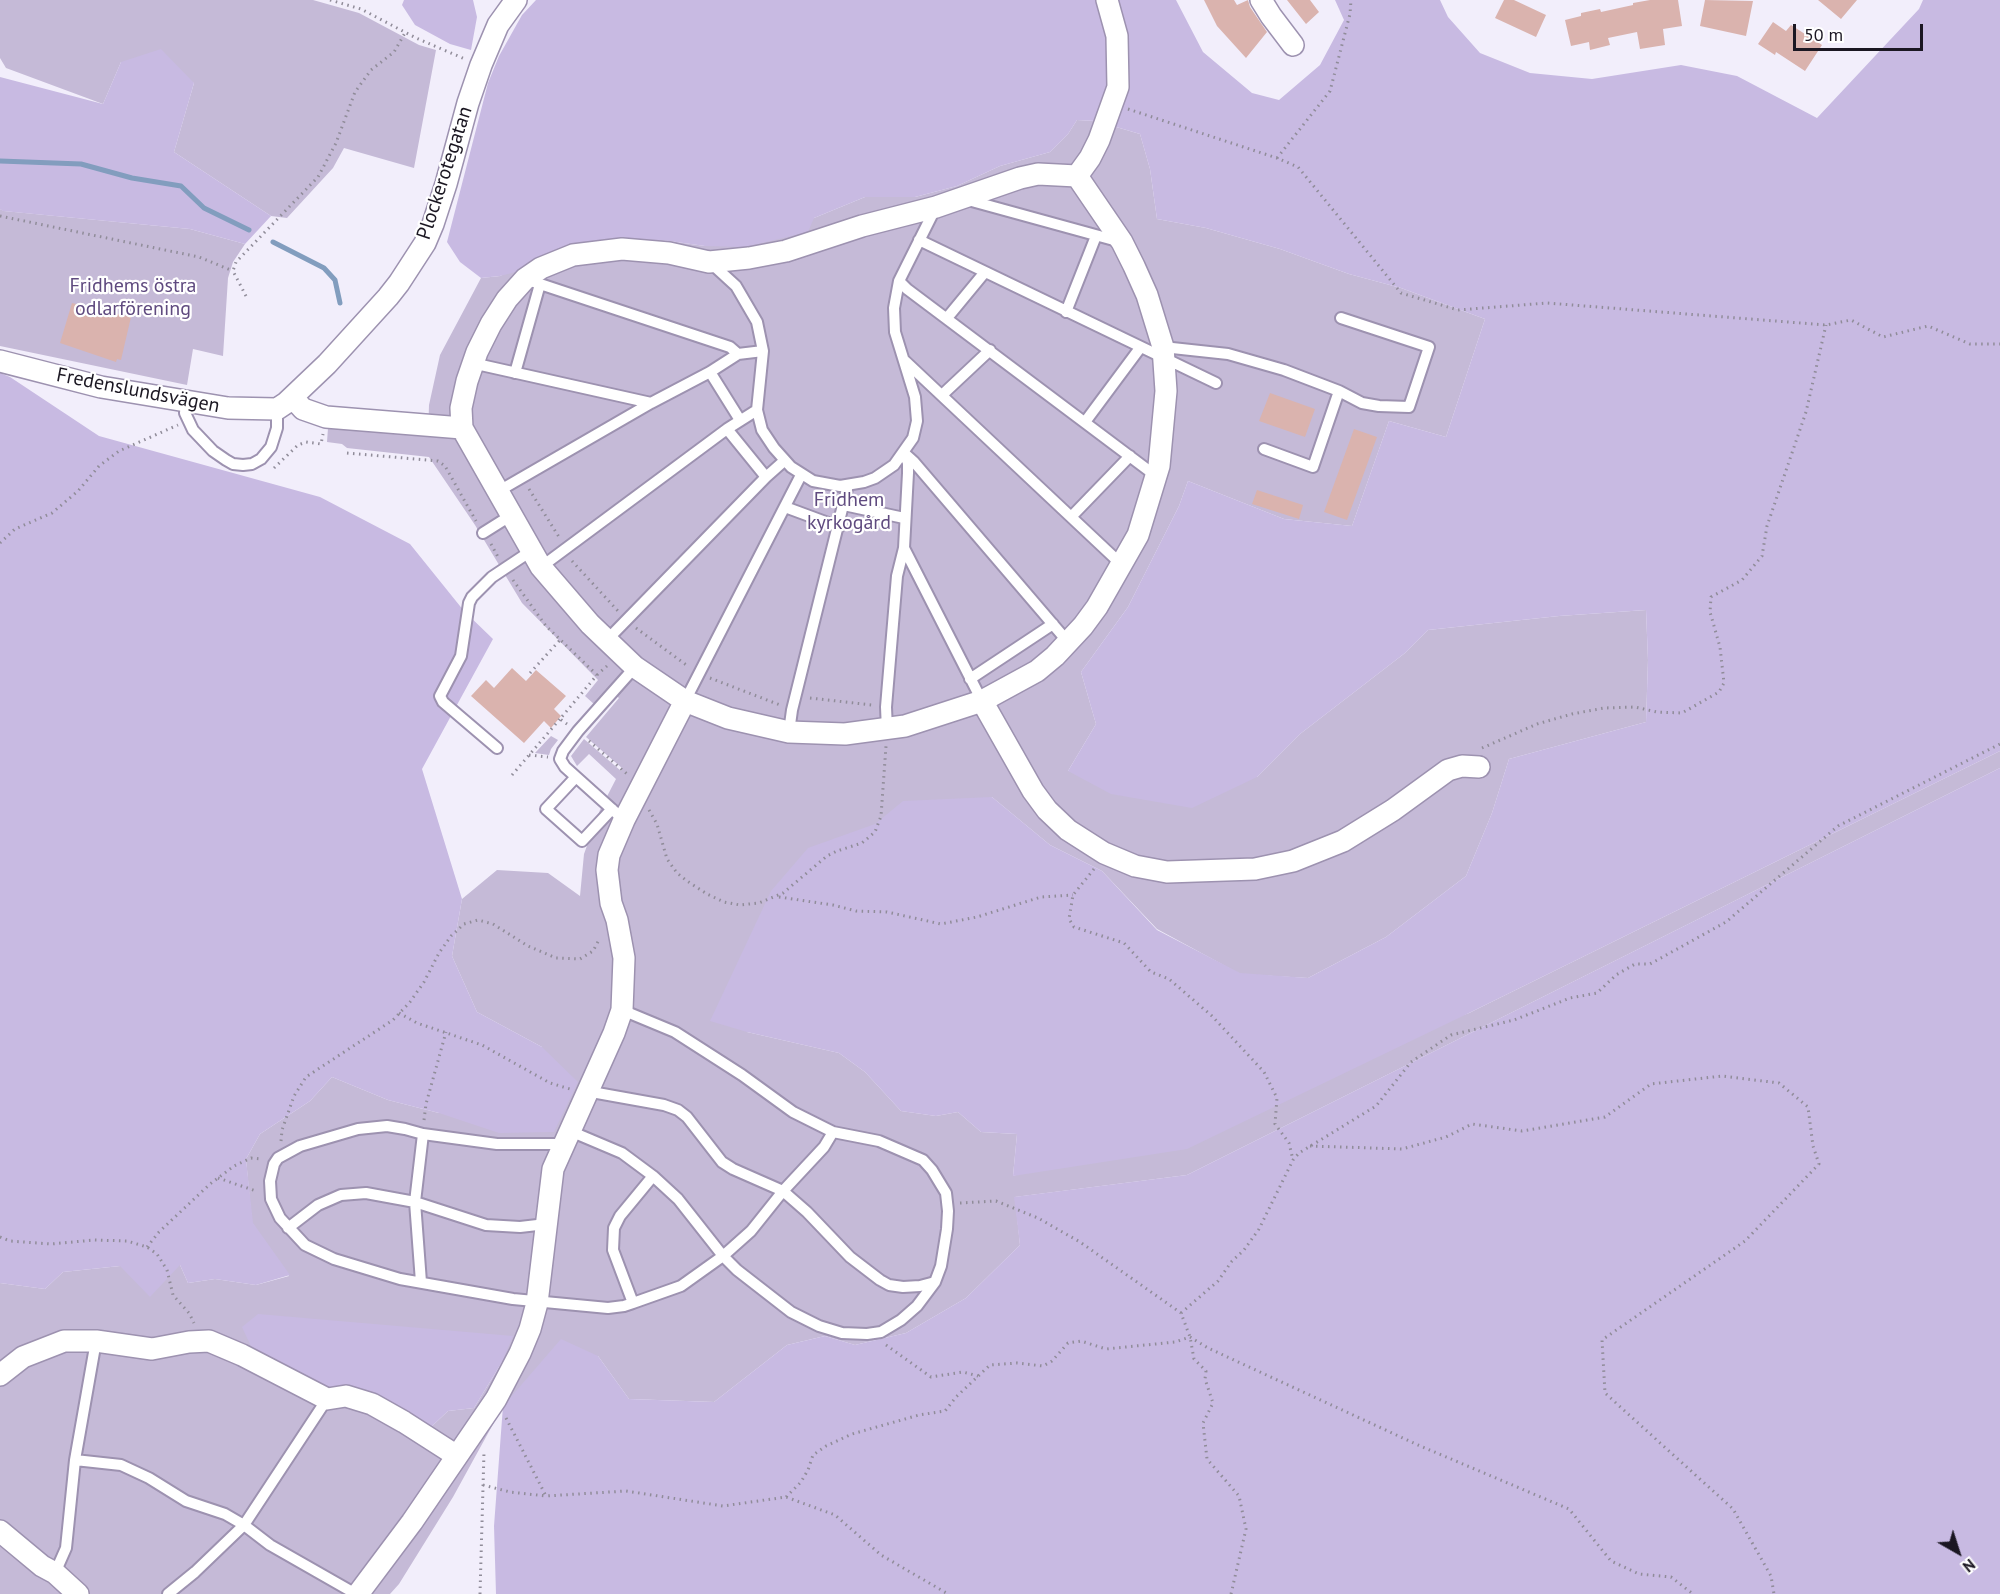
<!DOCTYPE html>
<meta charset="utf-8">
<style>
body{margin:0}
#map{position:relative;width:2000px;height:1594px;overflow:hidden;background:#f2eefb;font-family:"PT Sans",sans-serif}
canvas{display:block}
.north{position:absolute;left:1928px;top:1522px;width:60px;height:60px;-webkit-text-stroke:4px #fff;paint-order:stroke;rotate:141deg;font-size:16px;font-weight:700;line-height:24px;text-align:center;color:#1b1722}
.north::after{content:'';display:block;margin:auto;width:21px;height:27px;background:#1b1722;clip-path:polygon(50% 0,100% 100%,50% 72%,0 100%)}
.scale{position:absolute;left:1793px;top:24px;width:130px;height:27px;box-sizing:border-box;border:3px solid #1b1722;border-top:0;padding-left:8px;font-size:18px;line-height:21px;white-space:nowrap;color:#1b1722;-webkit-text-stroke:4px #fff;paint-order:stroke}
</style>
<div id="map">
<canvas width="2000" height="1594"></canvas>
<div class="north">N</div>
<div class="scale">50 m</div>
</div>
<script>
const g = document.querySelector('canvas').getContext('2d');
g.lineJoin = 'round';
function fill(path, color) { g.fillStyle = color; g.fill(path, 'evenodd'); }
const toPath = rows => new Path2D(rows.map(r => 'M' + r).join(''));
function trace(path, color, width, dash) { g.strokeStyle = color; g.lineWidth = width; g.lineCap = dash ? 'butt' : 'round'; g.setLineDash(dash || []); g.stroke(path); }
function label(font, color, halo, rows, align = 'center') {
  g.font = font + ' "PT Sans",sans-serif'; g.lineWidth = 4.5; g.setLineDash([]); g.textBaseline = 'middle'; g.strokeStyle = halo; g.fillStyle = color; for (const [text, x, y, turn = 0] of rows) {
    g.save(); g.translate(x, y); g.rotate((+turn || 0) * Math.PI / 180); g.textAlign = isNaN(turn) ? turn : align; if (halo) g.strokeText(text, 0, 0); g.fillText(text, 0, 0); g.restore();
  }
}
fill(toPath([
 [0,0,313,0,359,13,419,45,436,50,414,168,344,148,333,168,287,218,271,216,174,152,194,83,121,62,103,104,6,68,0,58],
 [1077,120,1096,121,1140,134,1150,169,1157,219,1206,228,1280,249,1349,274,1401,288,1485,319,1446,437,1389,421,1352,526,1284,519,1188,481,1179,506,1128,607,1081,672,1096,724,1068,771,1257,777,1300,734,1405,653,1428,630,1559,616,1646,610,1648,660,1646,722,1509,759,1492,813,1466,876,1386,937,1308,978,1240,974,1157,929,1102,871,1050,845,992,797,747,1032,839,1053,865,1072,901,1111,936,1116,958,1112,981,1132,1017,1134,1013,1176,1469,1013,2000,751,2000,768,1187,1175,1015,1197,1020,1245,966,1298,906,1333,855,1345,825,1336,787,1345,714,1402,629,1399,598,1356,503,1406,453,1497,399,1584,390,1594,0,1594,0,1283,45,1289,63,1272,120,1266,180,1265,188,1283,215,1279,256,1285,289,1276,252,1223,246,1159,260,1134,310,1101,332,1077,388,1100,439,1113,542,1047,477,1012,452,956,462,899,497,870,548,873,580,896,584,854,600,810,616,779,589,754,577,766,571,756,584,739,621,771,622,768,586,737,619,698,608,690,595,705,585,696,598,680,522,603,475,525,429,457,347,448,342,444,327,442,328,428,332,427,428,436,429,405,440,355,481,278,500,276,559,249,581,243,662,240,705,246,814,218,865,197,915,197,957,186,1000,166,1050,152,1068,134],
 [502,1362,474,1408,448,1411,431,1427,401,1408,369,1392],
 [0,209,4,211,190,229,245,244,233,262,228,278,223,356,193,349,187,385,0,346],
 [551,736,558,740,551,749,549,755,535,753]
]), '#c5bad7');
fill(toPath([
 [404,0,473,0,477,17,471,50,450,44,415,25,402,5],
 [536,0,1176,0,1203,52,1252,93,1279,100,1320,65,1344,20,1335,0,1440,0,1448,17,1480,53,1530,73,1592,79,1681,65,1737,76,1817,118,1919,9,1923,0,2000,0,2000,751,1469,1013,1187,1149,1013,1176,1017,1134,981,1132,958,1112,936,1116,901,1111,865,1072,839,1053,747,1032,710,1021,771,891,808,848,875,824,903,801,992,797,1050,845,1102,871,1157,930,1240,973,1308,978,1386,937,1466,876,1492,813,1509,759,1646,722,1648,660,1646,610,1559,616,1428,630,1405,653,1300,734,1257,777,1192,808,1111,794,1068,771,1096,724,1081,672,1128,607,1179,506,1188,481,1284,519,1352,526,1389,421,1446,437,1485,319,1401,288,1349,274,1280,249,1206,228,1157,219,1150,169,1140,134,1096,121,1077,120,1068,134,1050,152,1000,166,957,186,915,197,865,197,814,218,808,232,745,247,705,246,662,240,581,243,559,249,523,270,500,276,481,278,460,262,447,242,488,83,499,56,522,15],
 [161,49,194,83,174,152,271,216,245,244,190,229,3,211,0,209,0,77,103,104,121,62],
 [0,373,10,377,99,436,320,497,410,544,464,611,493,639,422,769,462,899,452,956,477,1012,542,1047,578,1082,554,1132,499,1133,439,1113,388,1100,332,1077,310,1101,260,1134,246,1159,253,1223,290,1275,256,1285,215,1279,188,1283,180,1265,150,1297,120,1266,63,1272,45,1289,0,1283],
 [2000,768,2000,1594,496,1594,494,1526,503,1406,561,1339,598,1356,629,1399,714,1402,787,1345,825,1336,855,1345,906,1333,966,1298,1020,1245,1014,1197,1187,1175],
 [258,1314,513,1336,502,1362,474,1408,448,1411,431,1427,401,1408,369,1392,330,1388,255,1355,242,1327]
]), '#c8bae2');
trace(toPath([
 [0,161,81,164,132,178,181,186,204,208,249,230],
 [273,242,324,268,335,280,340,303]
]), '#829dbe', 5);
fill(toPath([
 [1204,0,1234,0,1237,5,1248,0,1250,7,1267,32,1246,58,1217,26],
 [1287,0,1310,0,1319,12,1306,24],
 [1504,0,1514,0,1546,15,1536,37,1495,18],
 [1650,0,1678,0,1682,26,1663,29,1665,45,1640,49,1637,32,1608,38,1610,45,1590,50,1589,42,1571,46,1565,20,1581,16,1581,13,1600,9,1601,12,1633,5,1633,3],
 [1705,0,1753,1,1746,36,1700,26],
 [1818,0,1857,0,1841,19],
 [1773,22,1786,31,1791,25,1822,45,1805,71,1776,52,1775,55,1758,44],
 [72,303,131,317,121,360,117,359,116,362,60,343],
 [1270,393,1315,409,1305,437,1259,421],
 [1354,429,1377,437,1347,520,1324,512],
 [1257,490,1303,505,1299,519,1252,504],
 [512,668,526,681,536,670,566,696,554,709,561,716,551,728,544,721,524,743,471,696,486,680,494,688]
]), '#dab3ae');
const service = toPath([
 [968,200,1121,242],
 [919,240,1216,383],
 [712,264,736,286,757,322,763,351,757,410,762,430,774,448,791,467,813,481,840,486,864,482,875,478,894,465,913,438,917,421,915,397,895,332,894,308,899,281,936,207],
 [525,279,730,347,738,354,763,351],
 [899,281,907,289,1156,476],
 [1066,312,1096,236],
 [947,318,985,272],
 [1163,347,1228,354,1284,370,1339,391,1362,403,1379,406,1409,407,1429,347,1341,318],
 [905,361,1121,564],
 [472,363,651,403],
 [710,372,740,420],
 [515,373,540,284],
 [942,395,990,350],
 [186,402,185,413,193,430,213,451,226,460,233,464,243,465,252,464,261,459,271,447,277,428,277,409],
 [1085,422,1140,348],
 [727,429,766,477],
 [1264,449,1313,467,1339,391],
 [904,453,914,462,1068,642],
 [497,492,651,403,710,372,738,354],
 [844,505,904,518],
 [785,507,839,527],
 [1071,517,1130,456],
 [483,533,510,516],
 [904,548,982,701],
 [541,567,727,429,757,410],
 [607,640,766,477,784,461],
 [970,679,1053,624],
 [685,701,801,475],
 [887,730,886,707,897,576,904,548,908,473,908,463,904,453],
 [789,732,792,710,848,485],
 [497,748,443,702,440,696,461,656,469,603,472,597,492,577,531,551],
 [576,777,546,809,582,841,612,809],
 [624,820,565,767,560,759,563,751,578,731,635,667],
 [622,1010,675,1032,742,1075,793,1112,833,1132],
 [586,1091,664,1105,678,1110,687,1117,722,1162,733,1169,783,1191,807,1212,850,1257,880,1280,889,1285,903,1287,920,1286,935,1282],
 [423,1134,497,1144,563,1144],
 [546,1224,520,1227,486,1225,415,1202,423,1134,405,1129,387,1126,358,1129,300,1146,278,1158,274,1164,270,1181,271,1199,280,1218,305,1245,334,1259,400,1279,513,1299,608,1308,624,1306,633,1303,613,1250,614,1228,620,1216,653,1176,622,1153,570,1131],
 [288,1228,318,1205,341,1195,366,1193,415,1202,421,1282],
 [633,1303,681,1286,723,1256,751,1231,783,1191,824,1147,833,1132,879,1141,923,1160,932,1170,946,1193,948,1211,947,1229,941,1266,935,1282,917,1306,901,1320,881,1332,867,1334,842,1333,819,1326,791,1312,737,1270,723,1256,678,1199,653,1176],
 [327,1399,244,1525,270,1545,356,1594],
 [75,1460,121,1465,149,1478,186,1501,225,1514,244,1525,195,1572,168,1594],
 [55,1573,66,1548,75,1460,96,1341]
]);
const minor = toPath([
 [1261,0,1271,16,1293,45],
 [1077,176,1090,158,1099,140,1118,87,1117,36,1107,0],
 [0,361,101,387,228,408,277,409,286,403,327,364,388,297,399,283,425,243,433,224,446,184,468,103,481,65,498,25,516,0],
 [293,398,303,409,326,417,462,428,541,567,590,624,635,667,685,701,728,718,789,732,845,734,905,726,982,701,1037,671,1055,656,1083,626,1097,607,1138,535,1159,466,1166,391,1163,347,1147,295,1134,266,1122,242,1077,176,1038,174,1020,178,936,207,862,226,786,251,749,258,709,262,669,253,622,249,573,255,541,268,525,279,507,299,491,324,477,352,467,381,461,408,462,428],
 [982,701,1033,791,1047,810,1068,830,1104,853,1135,866,1167,872,1255,869,1293,861,1343,841,1393,810,1448,770,1462,766,1479,767],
 [0,1375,23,1357,64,1341,96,1341,152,1349,189,1342,209,1341,242,1355,327,1399,346,1396,372,1404,404,1422,457,1456],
 [0,1531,42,1566,55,1573,78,1594],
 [358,1594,412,1522,496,1399,520,1353,530,1329,537,1303,553,1169,614,1033,622,1010,624,958,617,920,611,903,607,870,609,855,624,820,685,701]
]);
trace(service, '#9d92b0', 14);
trace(minor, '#9d92b0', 24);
trace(toPath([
 [330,0,361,9,416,38,465,59],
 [1128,109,1277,158,1298,167,1401,293,1458,310,1547,303,1826,325,1851,320,1883,337,1928,326,1970,344,2000,344],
 [1277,158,1330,91,1350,14,1351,0],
 [0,216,199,257,233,271],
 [246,296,233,271,236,262,318,177,336,143,355,92,371,70,394,52,405,33],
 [347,453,438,461,445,466,476,521],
 [274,468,298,445,306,442,321,444,323,434],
 [529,489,559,537],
 [0,543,15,529,52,513,78,491,99,466,119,451,178,425],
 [491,544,498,557],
 [572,561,618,611],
 [513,580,546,626,597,675,560,719,567,724],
 [636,628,689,667],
 [530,673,560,640],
 [597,675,607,666],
 [710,678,780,705],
 [810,698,872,705],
 [589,741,627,774],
 [1482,748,1537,724,1572,714,1604,708,1635,707,1657,712,1682,713,1719,692,1724,683,1720,647,1710,612,1711,597,1742,580,1762,556,1767,526,1806,412,1826,325],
 [529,755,548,757],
 [512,775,560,719],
 [649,810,657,824,667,859,677,873,687,881,707,894,724,902,740,905,759,903,783,893,827,856,837,851,862,843,875,832,881,816,886,746],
 [1094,869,1073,895,1069,919,1074,927,1124,943,1151,972,1169,979,1212,1016,1264,1072,1277,1098,1275,1124,1289,1143,1293,1160],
 [779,897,833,905,856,911,887,912,941,924,977,917,1041,897,1073,895],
 [399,1013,417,1023,482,1045,550,1083,570,1089],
 [424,1120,426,1104,446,1032],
 [281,1141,282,1130,294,1096,306,1077,393,1020,410,1002,424,982,439,953,451,936,464,924,478,920,493,924,528,946,556,958,580,959,593,951,600,938],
 [1310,1146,1402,1149,1446,1137,1472,1124,1522,1131,1558,1125,1605,1117,1651,1084,1722,1076,1779,1083,1808,1107,1813,1146,1819,1164,1745,1241,1602,1340,1605,1393,1733,1509,1771,1576,1774,1594],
 [218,1178,256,1191],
 [960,1203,996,1201,1038,1218,1080,1242,1181,1313,1190,1337,1194,1359,1206,1371,1205,1379,1213,1403,1203,1423,1207,1459,1239,1496,1246,1529,1231,1594],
 [0,1237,10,1241,51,1244,94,1240,127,1241,147,1247,157,1254,167,1270,173,1295,189,1313,194,1323],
 [147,1247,159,1232,210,1184,234,1166,251,1158,261,1159],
 [1181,1313,1218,1281,1232,1261,1244,1250,1259,1229,1293,1160,1299,1153,1376,1106,1411,1062,1451,1035,1514,1020,1570,998,1597,993,1616,975,1635,964,1650,964,1726,922,1838,826,2000,744],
 [1190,1337,1208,1348,1418,1445,1569,1509,1611,1561,1639,1574,1671,1577,1693,1594],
 [886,1345,931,1377,963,1372,978,1376],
 [506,1418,546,1496,626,1491,723,1506,786,1497,835,1515,881,1555,948,1594],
 [483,1485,510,1492,546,1496],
 [786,1497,801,1482,808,1470,813,1455,826,1446,852,1434,919,1415,945,1411,956,1397,990,1365,1017,1363,1043,1366,1052,1361,1068,1343,1081,1341,1106,1349,1175,1342,1190,1337],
 [480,1594,484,1452]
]), '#908c99', 3, [1.5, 4.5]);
trace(service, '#fff', 10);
trace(minor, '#fff', 21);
label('20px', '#1b1722', '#fff', [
 ["Plockerotegatan",445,173,-72],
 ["Fredenslundsvägen",138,391,11]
]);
label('20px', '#5f4a7f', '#fff', [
 ["Fridhems östra",133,286],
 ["odlarförening",133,309],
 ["Fridhem",849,500],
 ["kyrkogård",849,523]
]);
</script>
